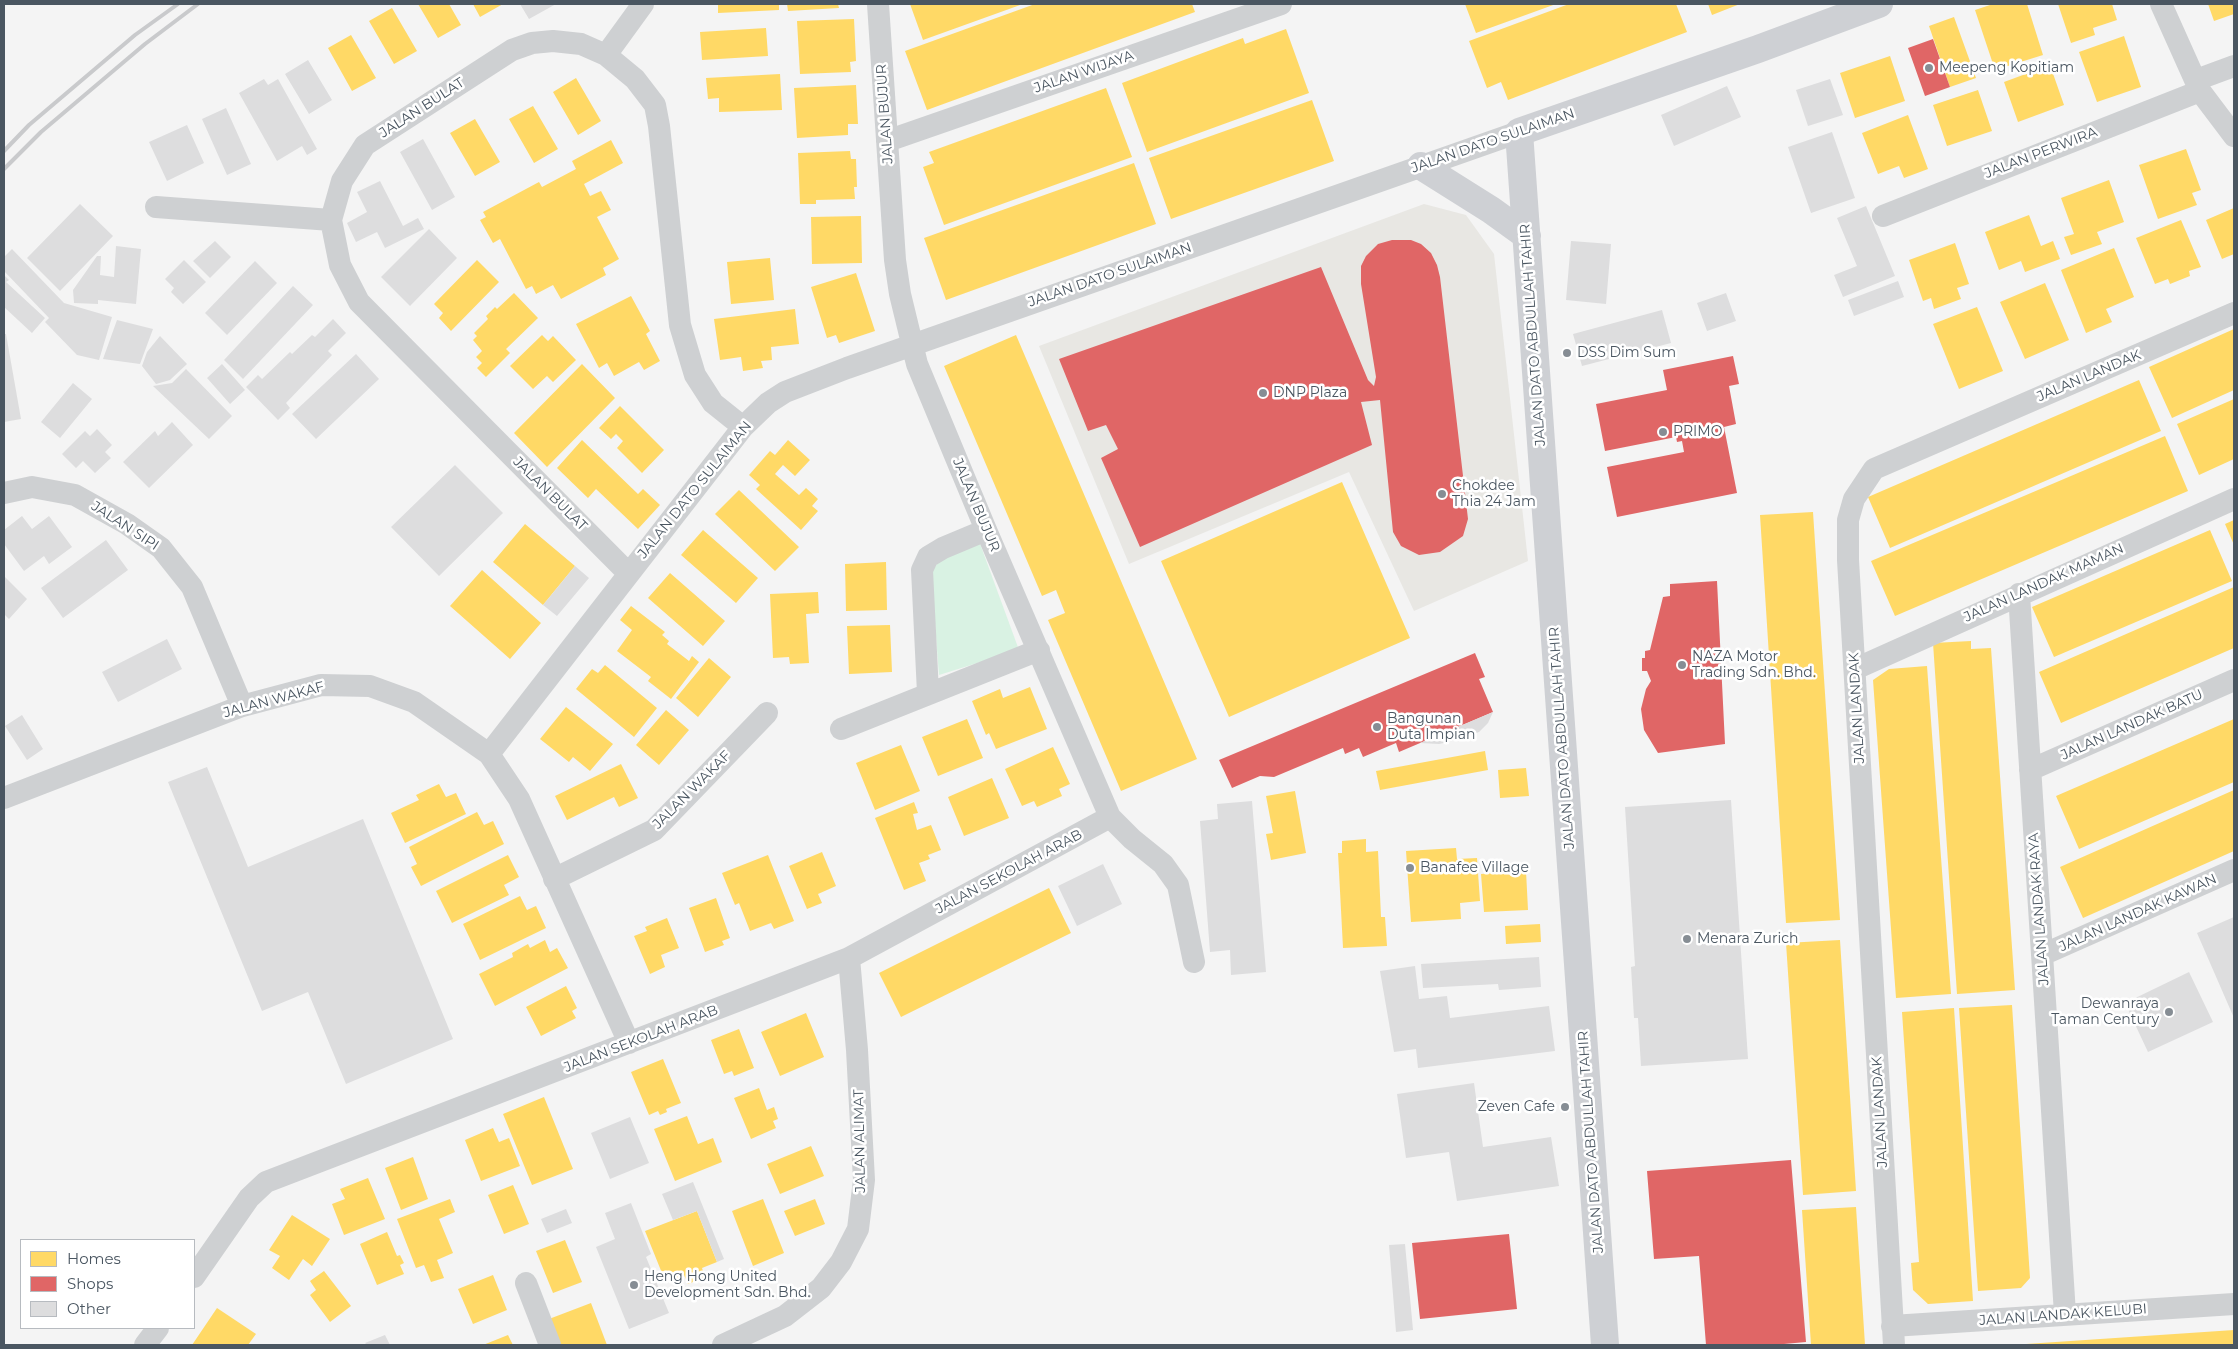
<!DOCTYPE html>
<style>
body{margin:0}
#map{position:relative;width:2238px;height:1349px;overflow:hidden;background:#f4f4f4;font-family:Montserrat,sans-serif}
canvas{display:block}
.frame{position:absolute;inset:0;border:5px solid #4a5661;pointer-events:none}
.legend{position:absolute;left:20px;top:1239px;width:175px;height:90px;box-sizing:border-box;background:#fff;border:1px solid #b7bbc0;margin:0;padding:6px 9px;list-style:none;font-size:15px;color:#4a5661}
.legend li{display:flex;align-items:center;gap:10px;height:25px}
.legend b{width:25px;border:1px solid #b7bbc0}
</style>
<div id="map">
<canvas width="2238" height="1349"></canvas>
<div class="frame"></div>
<ul class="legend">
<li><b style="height:14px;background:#ffd966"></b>Homes</li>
<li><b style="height:14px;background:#e06666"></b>Shops</li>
<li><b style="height:14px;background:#ddddde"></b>Other</li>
</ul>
</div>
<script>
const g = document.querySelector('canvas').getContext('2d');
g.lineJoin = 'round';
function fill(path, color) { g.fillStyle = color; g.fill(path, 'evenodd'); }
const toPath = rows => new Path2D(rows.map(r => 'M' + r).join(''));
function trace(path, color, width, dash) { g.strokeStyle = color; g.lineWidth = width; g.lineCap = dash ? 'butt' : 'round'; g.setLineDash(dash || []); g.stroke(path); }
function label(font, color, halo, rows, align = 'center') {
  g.font = font + ' Montserrat,sans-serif'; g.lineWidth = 5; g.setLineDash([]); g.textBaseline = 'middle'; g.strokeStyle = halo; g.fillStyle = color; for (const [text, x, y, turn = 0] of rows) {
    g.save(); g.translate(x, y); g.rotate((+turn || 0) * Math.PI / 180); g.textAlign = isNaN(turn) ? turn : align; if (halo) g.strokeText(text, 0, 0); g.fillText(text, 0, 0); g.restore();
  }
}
fill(toPath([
 [1424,204,1466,215,1494,254,1528,561,1414,611,1349,472,1129,564,1039,346]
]), '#e8e7e3');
fill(toPath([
 [979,541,1019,650,939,675,931,572,940,560]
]), '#d9f2e3');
fill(toPath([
 [418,4,449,4,461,25,438,38],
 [473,4,503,4,480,17],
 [718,4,779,4,779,10,718,13],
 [787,4,838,4,839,8,788,11],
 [910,4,1023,4,923,40],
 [1035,4,1192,4,1195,12,927,110,905,51],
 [1465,4,1556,4,1476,33],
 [1569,4,1676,4,1687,32,1508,100,1501,82,1487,88,1469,41],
 [1708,4,1740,4,1712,15],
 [1993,4,2027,4,2043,55,1995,70,1975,10],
 [2058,4,2112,4,2117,20,2093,28,2095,35,2071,43],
 [2208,4,2234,4,2234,14,2214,21],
 [392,8,417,51,394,64,369,21],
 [1954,17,1976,78,1950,87,1929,26],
 [854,19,856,61,850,62,851,72,800,74,797,21],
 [766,28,768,56,702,60,700,32],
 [1286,29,1309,93,1147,152,1122,83,1243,38,1245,44],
 [351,35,376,78,352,91,328,48],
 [2124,36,2141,87,2097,102,2079,52],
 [1890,56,1905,101,1855,118,1840,73],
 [2050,65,2064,105,2018,122,2004,82],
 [780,74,782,110,719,112,719,98,708,99,706,78],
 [576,78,601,121,578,135,553,92],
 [856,85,858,124,848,124,848,135,797,138,794,88],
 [1106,88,1132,157,944,225,923,167,934,163,929,152],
 [1978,90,1992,131,1947,146,1933,105],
 [1312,100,1334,161,1171,219,1149,158],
 [533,106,558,149,534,163,509,119],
 [1908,115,1928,169,1904,178,1899,166,1878,174,1862,133],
 [475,119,500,162,475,176,450,133],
 [611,140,623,163,584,184,590,196,601,191,611,210,597,217,619,259,603,268,606,275,561,299,553,285,536,294,532,286,526,289,500,239,493,243,480,220,486,217,483,212,539,182,542,187,576,169,572,161],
 [2186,149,2201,190,2192,193,2197,205,2158,219,2139,165],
 [850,151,851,159,856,159,857,187,854,187,855,199,816,200,816,204,800,204,798,153],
 [1134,163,1156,224,946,300,924,238],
 [2109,180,2124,222,2097,232,2102,244,2071,255,2064,237,2074,234,2061,198],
 [2234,208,2234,254,2222,259,2206,220],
 [2029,215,2041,246,2053,241,2060,259,2025,272,2021,261,1999,270,1985,232],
 [861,216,862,263,812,264,811,217],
 [2181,220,2201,267,2189,271,2190,276,2170,284,2168,279,2155,284,2136,238],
 [1955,243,1969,284,1957,288,1961,299,1934,309,1931,298,1923,301,1909,260],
 [2114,248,2134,297,2106,309,2112,322,2086,333,2061,270],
 [770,258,774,300,731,304,727,262],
 [477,260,499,282,451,331,439,318,443,313,434,304],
 [856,273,875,331,839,343,836,335,827,338,811,287],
 [2045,283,2069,340,2025,359,2000,302],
 [514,293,538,318,506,349,510,353,486,377,477,368,482,363,476,357,482,351,473,340,477,336,474,333,488,319,486,316,495,307,497,309],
 [631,296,650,331,646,334,660,361,644,370,639,362,614,376,607,363,599,368,576,324],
 [1977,307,2003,371,1959,389,1933,324],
 [795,309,799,344,771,347,772,360,761,361,763,368,743,371,741,357,720,360,714,319],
 [2234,329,2234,390,2172,418,2149,367],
 [542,335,548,341,553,336,576,360,553,382,547,376,533,389,510,366],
 [1016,335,1197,759,1121,791,1048,620,1065,613,1056,590,1042,596,944,366],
 [582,364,615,398,547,467,514,433],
 [2139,380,2161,431,1890,548,1868,497],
 [2234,399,2234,459,2199,475,2177,424],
 [620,406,664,450,642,473,617,448,623,441,616,434,611,439,599,428],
 [2165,436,2188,491,1895,616,1871,561],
 [582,440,638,494,643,489,660,505,638,529,596,489,588,498,557,468],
 [788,440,810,460,795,476,783,465,775,474,799,495,806,488,818,499,812,506,818,511,801,530,756,489,760,485,749,475,770,451,775,455],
 [1342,482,1410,638,1229,717,1161,561],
 [739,490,799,547,775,571,715,514],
 [1813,512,1840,920,1786,923,1760,515],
 [2234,520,2234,545,2225,524],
 [525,524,575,566,543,605,493,562],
 [703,530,758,578,736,603,681,555],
 [2210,530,2232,581,2054,657,2032,607],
 [886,562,887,610,846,611,845,564],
 [482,570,541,623,510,659,450,606],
 [670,573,725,621,703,646,648,598],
 [2234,587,2234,648,2061,723,2039,672],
 [818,592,819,613,806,614,809,663,790,664,789,657,773,658,770,594],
 [631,606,665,632,662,635,669,641,667,644,689,661,692,656,699,662,671,699,648,681,651,677,617,651,632,630,620,620],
 [890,625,892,672,849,674,847,626],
 [1971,641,1971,649,1991,648,2015,990,1957,994,1933,643],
 [709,658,731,677,698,717,676,698],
 [605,665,657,708,634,737,576,689,592,669,598,673],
 [1927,666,1951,994,1896,998,1873,680,1889,669],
 [1030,687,1047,729,996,749,989,733,986,735,972,701,1000,689,1003,698],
 [566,707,613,744,590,771,573,757,569,762,540,739],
 [666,710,689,730,659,765,636,745],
 [967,719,983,758,938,776,922,737],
 [2234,719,2234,782,2079,849,2056,796],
 [901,745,920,791,875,810,856,763],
 [1053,747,1070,784,1059,789,1062,796,1037,807,1034,801,1022,806,1005,769],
 [1485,751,1488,770,1380,790,1376,771],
 [621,764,638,798,619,807,614,797,567,820,555,796],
 [1526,768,1529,796,1500,798,1498,770],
 [992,778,1009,818,964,836,948,797],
 [439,784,446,797,456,793,466,814,405,843,391,813,419,800,416,795],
 [2234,790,2234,851,2083,918,2060,867],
 [1295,791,1306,853,1271,860,1266,834,1273,833,1266,796],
 [914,802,918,813,913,814,917,830,931,825,941,850,928,855,930,859,919,863,926,881,904,890,875,818],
 [477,812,484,825,493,821,504,844,421,886,411,867,417,864,409,847],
 [1366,839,1366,852,1378,851,1381,917,1385,917,1387,946,1343,948,1338,853,1342,853,1342,841],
 [1456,848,1457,859,1477,858,1480,901,1460,903,1461,919,1411,922,1406,851],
 [822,852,836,886,818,894,822,903,807,909,789,866],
 [508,855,519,877,504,885,509,895,452,923,436,891],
 [768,855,794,921,774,929,771,923,750,931,739,903,735,905,722,873],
 [1526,871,1528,910,1484,912,1481,874],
 [1049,888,1071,933,901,1017,879,973],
 [520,896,527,910,536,906,546,928,480,960,463,924],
 [716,898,730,938,722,941,724,945,705,952,689,908],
 [667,918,679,948,661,955,665,967,650,974,634,936,647,931,645,927],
 [1540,924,1541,942,1506,944,1505,926],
 [545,940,550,952,557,948,568,968,495,1006,479,974,513,957,512,953,528,944,530,948],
 [1840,940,1856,1191,1803,1195,1786,943],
 [566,986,577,1008,572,1011,576,1018,541,1036,526,1007],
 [2012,1005,2030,1278,2021,1288,1978,1291,1959,1008],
 [1954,1008,1973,1301,1928,1304,1913,1290,1911,1263,1919,1262,1902,1012],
 [806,1013,824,1057,780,1076,761,1032],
 [739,1029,754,1068,734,1076,732,1071,724,1074,711,1040],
 [663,1059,681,1103,666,1109,667,1112,660,1115,658,1111,649,1115,631,1072],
 [759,1088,767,1110,774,1107,778,1119,773,1121,776,1128,751,1139,734,1098],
 [544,1097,573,1169,532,1185,503,1114],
 [687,1116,698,1144,713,1138,722,1162,675,1181,654,1129],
 [493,1128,499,1142,509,1138,520,1166,481,1181,465,1140],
 [811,1146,824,1176,780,1194,767,1164],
 [413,1157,428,1199,401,1210,385,1168],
 [368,1178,385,1219,344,1235,332,1204,345,1199,340,1189],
 [513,1185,529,1224,504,1234,488,1195],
 [450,1199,455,1212,439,1219,453,1253,437,1260,444,1278,431,1282,424,1265,416,1268,397,1219],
 [763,1199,784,1253,753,1266,732,1211],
 [815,1199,825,1224,795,1236,784,1211],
 [1856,1207,1865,1345,1811,1345,1802,1210],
 [697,1211,717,1262,702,1268,705,1277,688,1284,684,1275,666,1283,645,1231],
 [292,1215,330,1239,312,1266,303,1259,289,1280,272,1268,280,1256,269,1250],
 [387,1232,397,1256,400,1255,404,1263,400,1265,404,1274,377,1285,360,1244],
 [565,1240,582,1282,553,1293,536,1251],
 [324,1271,351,1306,330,1322,310,1295,316,1290,310,1281],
 [493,1275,507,1310,473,1324,458,1289],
 [591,1303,607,1345,559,1345,549,1319],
 [217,1308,256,1334,248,1345,192,1345],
 [2234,1330,2234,1345,2026,1345,2026,1344],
 [508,1335,513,1345,483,1345]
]), '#ffd966');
fill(toPath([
 [1933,39,1950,87,1925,96,1908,48],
 [1392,240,1411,240,1421,244,1431,253,1437,265,1440,277,1468,519,1463,536,1440,552,1419,555,1401,546,1393,532,1380,400,1361,402,1372,445,1140,547,1101,458,1118,449,1106,425,1088,431,1059,359,1321,267,1368,380,1374,386,1376,377,1361,284,1361,266,1366,256,1378,244],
 [1733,356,1739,384,1729,386,1736,424,1724,427,1737,493,1617,517,1607,467,1684,452,1682,441,1677,442,1676,437,1605,451,1596,404,1667,390,1663,370],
 [1717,581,1725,744,1658,753,1644,730,1641,709,1646,689,1651,681,1647,671,1642,671,1642,658,1645,658,1645,651,1650,650,1663,597,1670,596,1670,584],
 [1475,653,1485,677,1479,679,1493,712,1399,752,1396,743,1363,757,1359,748,1345,754,1343,748,1274,777,1260,776,1232,788,1219,760],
 [1791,1160,1806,1342,1773,1345,1706,1345,1699,1256,1654,1259,1647,1171],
 [1509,1234,1517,1309,1420,1319,1412,1243]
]), '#e06666');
fill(toPath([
 [520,4,556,4,529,19],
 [308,60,332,100,309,114,285,74],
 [264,79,268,85,278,79,317,149,307,155,302,146,277,161,239,93],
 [1830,79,1843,115,1808,126,1796,90],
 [1727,86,1741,117,1674,146,1661,115],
 [226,108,251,164,227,175,202,119],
 [187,125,204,163,167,181,149,142],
 [1832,132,1855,198,1811,213,1788,147],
 [423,139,455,197,432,210,400,152],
 [380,181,403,226,418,218,424,229,385,248,377,232,356,242,347,223,367,212,357,192],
 [80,204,113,236,60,291,27,258],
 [1866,206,1895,276,1843,297,1834,275,1857,266,1837,218],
 [429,229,457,258,410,306,381,277],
 [215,241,231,257,210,278,193,261],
 [1571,241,1611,244,1606,304,1566,300],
 [116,246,141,249,136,304,98,300,98,304,74,303,73,290,97,256,101,256,100,275,114,277],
 [12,249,64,303,112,317,99,360,77,355,45,322,49,318,4,271,4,257],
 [184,260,206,282,183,304,171,292,174,288,165,279],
 [255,261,277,283,227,335,205,313],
 [4,275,9,280,6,282,45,318,32,333,4,307],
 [1898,281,1904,297,1854,316,1848,300],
 [293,286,313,305,243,379,224,360],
 [1726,293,1736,321,1707,331,1697,303],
 [1662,310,1671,343,1582,366,1573,334],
 [333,319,346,333,328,351,332,355,286,403,290,408,278,420,246,387,258,375,262,379,290,352,292,354,312,335,315,337],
 [117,320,153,329,140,364,103,359],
 [4,334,6,334,21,419,4,422],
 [160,336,187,364,170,380,156,384,142,366,147,352],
 [356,354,379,379,316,439,292,414],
 [222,364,245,390,230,404,207,378],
 [186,369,232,416,209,439,153,386,172,383],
 [73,383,92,399,60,438,41,422],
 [172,422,193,445,149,488,123,462,155,431,158,436],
 [97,429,112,445,105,452,111,458,95,473,83,461,76,468,62,454,85,431,90,436],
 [455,465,503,513,439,576,391,527],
 [22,516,32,529,49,516,72,547,49,564,44,556,24,571,4,544,4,530],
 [106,540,128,570,63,618,41,588],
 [575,566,589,578,557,616,543,605],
 [4,576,27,599,9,619,4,614],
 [167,639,182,669,118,702,102,672],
 [1493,712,1488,723,1479,732,1461,739,1439,744,1420,743],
 [22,715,43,749,27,760,5,726],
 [207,767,248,867,363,819,453,1039,346,1084,308,992,262,1011,168,782],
 [1731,800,1748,1059,1641,1066,1638,1018,1634,1018,1631,967,1635,966,1625,807],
 [1252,801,1266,972,1231,975,1230,950,1210,952,1200,821,1218,819,1217,804],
 [1103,864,1122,904,1077,926,1058,886],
 [2234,917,2234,1018,2197,933],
 [1539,957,1541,987,1499,990,1498,984,1423,988,1421,964],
 [1415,966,1419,999,1447,996,1450,1018,1549,1006,1555,1051,1418,1068,1416,1049,1394,1052,1380,971],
 [2189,972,2213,1022,2148,1052,2125,1003],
 [1474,1083,1483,1147,1551,1137,1559,1186,1457,1201,1449,1152,1406,1158,1397,1094],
 [630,1117,649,1163,610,1179,591,1133],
 [693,1182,724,1259,717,1262,697,1211,673,1220,662,1194],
 [631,1203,651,1254,646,1257,669,1313,629,1329,596,1247,615,1239,605,1213],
 [566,1209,572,1223,547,1233,541,1219],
 [1405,1244,1413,1330,1396,1332,1389,1245],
 [385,1335,390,1345,367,1345,365,1343]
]), '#ddddde');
trace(toPath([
 [878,4,895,260,900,294,917,364,986,530,1110,817,1132,839,1163,864,1178,885,1194,962],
 [2161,4,2200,91,2234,136],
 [606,55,643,4],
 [2196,80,2234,66],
 [887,141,1281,4],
 [156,207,331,220],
 [1883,216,2200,91],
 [4,493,32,487,75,495,127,524,161,548,192,587,242,706],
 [628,573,359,302,340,265,331,220,342,181,365,145,512,50,532,43,553,41,581,44,606,55,635,79,655,105,659,126,680,325,695,375,713,403,743,427],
 [2019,594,2065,1314],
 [1855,669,2234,499],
 [928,693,922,570,928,557,943,548,986,530],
 [841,729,1039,650],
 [489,754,743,427,768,403,785,392,847,368,1519,132],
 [2030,770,2234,680],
 [4,798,242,706,321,685,370,686,414,702,489,754,519,799,629,1043],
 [554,879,654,830,767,713],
 [2042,955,2234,870],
 [194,1277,249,1198,266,1182,849,958,1110,817],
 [526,1283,550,1345],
 [1892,1326,2234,1304],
 [145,1345,158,1328],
 [723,1345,785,1316,821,1288,841,1262,858,1229,864,1180,857,1050,849,958],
 [1894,1345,1848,560,1848,520,1854,499,1874,469,2234,313]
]), '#ced0d2', 22);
trace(toPath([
 [1421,166,1491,210,1527,236],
 [1605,1345,1519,132,1758,49,1879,4]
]), '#ced0d4', 28);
trace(toPath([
 [4,151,29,125,135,35,178,4],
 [4,169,41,132,145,44,198,4]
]), '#c9cacc', 4);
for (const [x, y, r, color] of [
 [1929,68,5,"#868d94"],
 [1567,353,5,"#868d94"],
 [1263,393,5,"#868d94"],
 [1663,432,5,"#868d94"],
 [1442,494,5,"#868d94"],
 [1682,665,5,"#868d94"],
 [1377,727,5,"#868d94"],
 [1410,868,5,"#868d94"],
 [1687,939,5,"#868d94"],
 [2169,1012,5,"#868d94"],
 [1565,1107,5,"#868d94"],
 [634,1285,5,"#868d94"]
]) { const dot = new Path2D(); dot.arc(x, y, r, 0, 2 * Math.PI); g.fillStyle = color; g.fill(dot); trace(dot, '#fff', 2); }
label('14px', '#4a5661', '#fff', [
 ["Meepeng Kopitiam",1939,68],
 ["DSS Dim Sum",1577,353],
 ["DNP Plaza",1273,393],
 ["PRIMO",1673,432],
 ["Chokdee",1452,486],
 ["Thia 24 Jam",1452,502],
 ["NAZA Motor",1692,657],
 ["Trading Sdn. Bhd.",1692,673],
 ["Bangunan",1387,719],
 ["Duta Impian",1387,735],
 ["Banafee Village",1420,868],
 ["Menara Zurich",1697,939],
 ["Dewanraya",2159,1004,"right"],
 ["Taman Century",2159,1020,"right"],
 ["Zeven Cafe",1555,1107,"right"],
 ["Heng Hong United",644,1277],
 ["Development Sdn. Bhd.",644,1293]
], 'left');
label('14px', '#4a5661', '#fff', [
 ["JALAN WIJAYA",1084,72,-19],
 ["JALAN BULAT",422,108,-33],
 ["JALAN BUJUR",885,114,-94],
 ["JALAN DATO SULAIMAN",1493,141,-19],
 ["JALAN PERWIRA",2041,153,-21],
 ["JALAN DATO SULAIMAN",1110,275,-19],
 ["JALAN DATO ABDULLAH TAHIR",1533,335,-94],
 ["JALAN LANDAK",2089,376,-23],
 ["JALAN DATO SULAIMAN",695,490,-51],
 ["JALAN BULAT",550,494,45],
 ["JALAN BUJUR",976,505,67],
 ["JALAN SIPI",125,526,33],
 ["JALAN LANDAK MAMAN",2044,583,-24],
 ["JALAN WAKAF",274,700,-15],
 ["JALAN LANDAK",1857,708,-93],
 ["JALAN LANDAK BATU",2132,725,-24],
 ["JALAN DATO ABDULLAH TAHIR",1562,738,-94],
 ["JALAN WAKAF",692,790,-45],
 ["JALAN SEKOLAH ARAB",1009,872,-28],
 ["JALAN LANDAK RAYA",2039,909,-94],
 ["JALAN LANDAK KAWAN",2138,913,-24],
 ["JALAN SEKOLAH ARAB",641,1039,-21],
 ["JALAN LANDAK",1880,1112,-93],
 ["JALAN ALIMAT",860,1141,-91],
 ["JALAN DATO ABDULLAH TAHIR",1591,1142,-94],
 ["JALAN LANDAK KELUBI",2063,1315,-4]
]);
</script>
